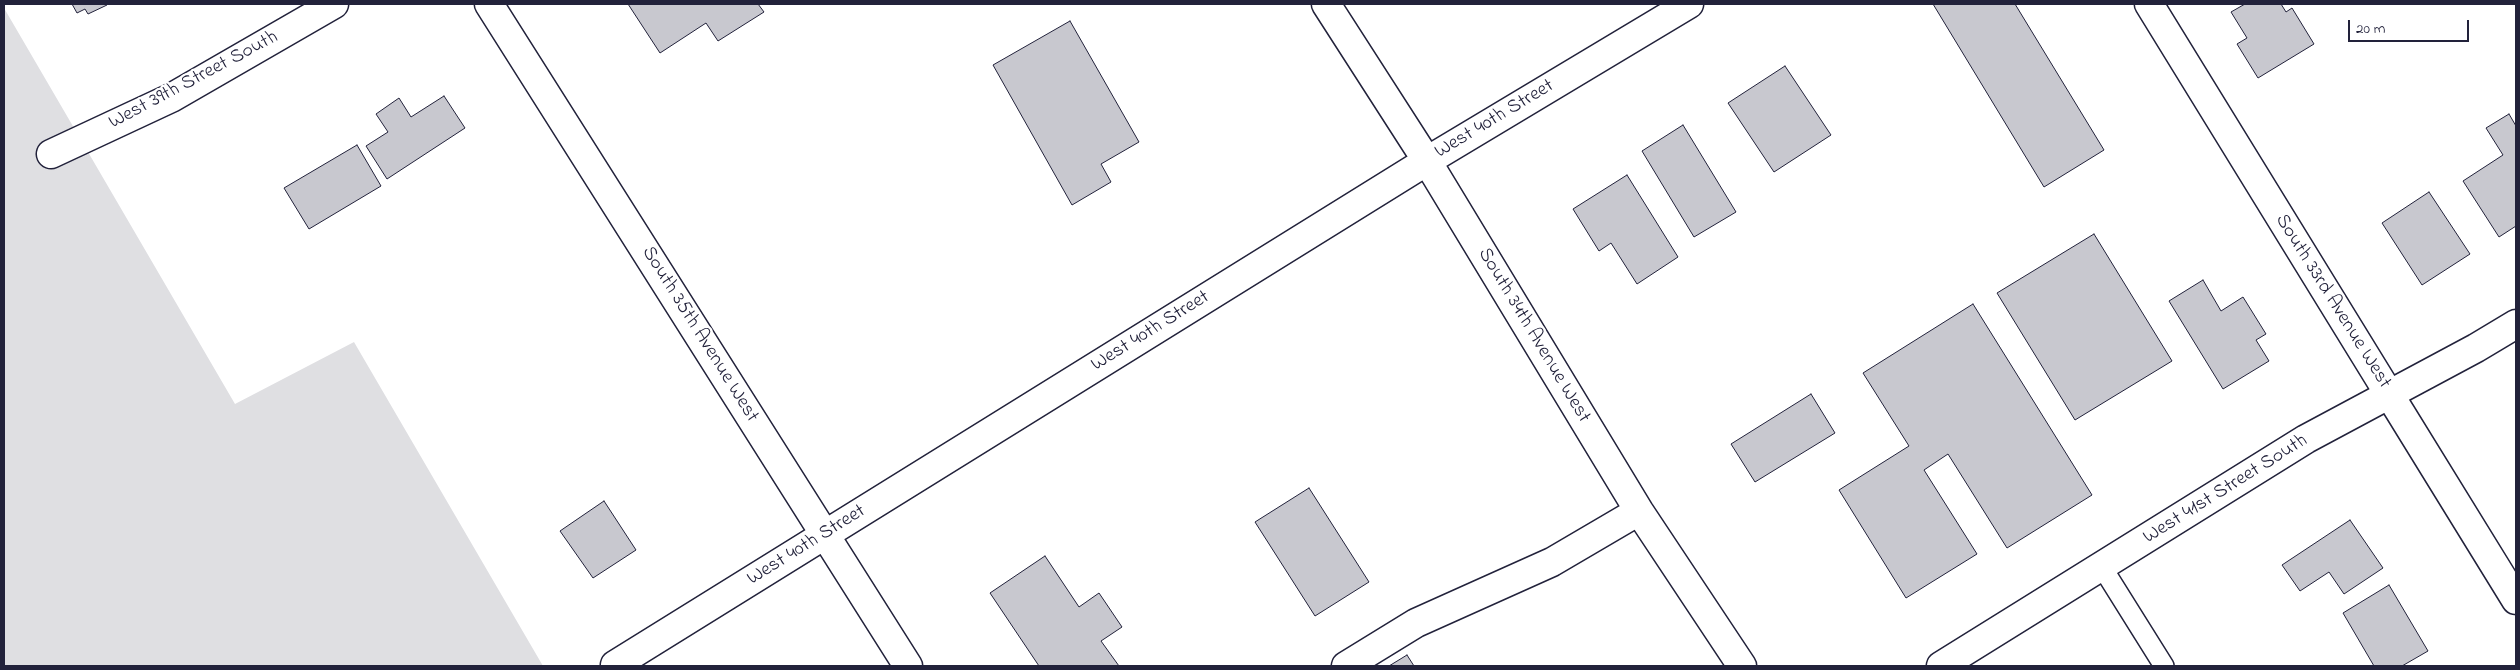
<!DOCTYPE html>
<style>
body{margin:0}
#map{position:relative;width:2520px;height:670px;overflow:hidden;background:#fff;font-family:"Indie Flower",sans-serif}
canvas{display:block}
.frame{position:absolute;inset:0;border:5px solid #22223b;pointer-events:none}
.scale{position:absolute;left:2348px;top:20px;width:121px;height:22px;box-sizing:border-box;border:2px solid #22223b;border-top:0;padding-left:6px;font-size:15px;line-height:18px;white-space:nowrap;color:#22223b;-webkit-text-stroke:4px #fff;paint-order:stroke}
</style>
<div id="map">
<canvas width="2520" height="670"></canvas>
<div class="frame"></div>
<div class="scale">20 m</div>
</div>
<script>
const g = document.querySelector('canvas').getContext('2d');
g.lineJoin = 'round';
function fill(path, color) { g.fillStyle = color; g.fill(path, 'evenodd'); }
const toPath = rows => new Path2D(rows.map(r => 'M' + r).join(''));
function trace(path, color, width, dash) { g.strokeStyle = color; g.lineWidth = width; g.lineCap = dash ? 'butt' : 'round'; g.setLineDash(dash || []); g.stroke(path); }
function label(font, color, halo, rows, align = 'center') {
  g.font = font + ' "Indie Flower",sans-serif'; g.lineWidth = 4.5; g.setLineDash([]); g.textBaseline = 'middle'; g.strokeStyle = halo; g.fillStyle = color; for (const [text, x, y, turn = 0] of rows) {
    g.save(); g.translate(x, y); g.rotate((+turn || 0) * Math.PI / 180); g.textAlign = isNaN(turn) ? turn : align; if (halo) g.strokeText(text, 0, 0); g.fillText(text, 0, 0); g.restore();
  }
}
fill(toPath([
 [4,8,235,404,354,342,543,666,4,666]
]), '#dfdfe2');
const building = toPath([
 [72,4,107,4,107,5,88,14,85,9,77,13,72,4],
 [628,4,758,4,764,12,718,41,706,23,660,53,628,4],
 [1933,4,2015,4,2104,150,2044,187,1933,4],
 [2245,4,2281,4,2286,12,2292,8,2314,44,2258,78,2237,44,2247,38,2231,12,2245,4],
 [1070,21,1139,142,1101,164,1111,182,1072,205,993,65,1070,21],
 [1785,66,1831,135,1774,172,1728,103,1785,66],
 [444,96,465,128,387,179,366,146,388,132,376,114,399,98,411,117,444,96],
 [2509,114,2516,126,2516,226,2499,237,2463,181,2503,155,2486,128,2509,114],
 [1683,125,1736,212,1694,237,1642,151,1683,125],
 [357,145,381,186,309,229,284,188,357,145],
 [1627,175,1678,257,1637,284,1611,243,1599,251,1573,209,1627,175],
 [2429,192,2470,254,2422,285,2382,223,2429,192],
 [2094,234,2172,361,2075,420,1997,293,2094,234],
 [2203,280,2221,311,2243,297,2266,334,2256,340,2269,361,2223,389,2169,301,2203,280],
 [1973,304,2092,495,2007,548,1948,454,1924,470,1977,554,1906,598,1839,490,1909,446,1863,373,1973,304],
 [1811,394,1835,433,1755,482,1731,444,1811,394],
 [1309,488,1369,582,1315,616,1255,522,1309,488],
 [604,501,636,550,593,578,560,531,604,501],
 [2350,520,2383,568,2344,594,2329,572,2300,591,2282,565,2350,520],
 [1045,556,1079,607,1099,593,1122,627,1101,641,1119,666,1039,666,990,593,1045,556],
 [2389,585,2428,651,2402,666,2374,666,2343,613,2389,585],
 [1407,655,1414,666,1389,666,1407,655]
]);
fill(building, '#c8c8cf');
trace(building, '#22223b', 1);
const lane = toPath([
 [2102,567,2164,666]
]);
const street = toPath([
 [489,4,908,666],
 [1326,4,1427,161,1639,511,1742,666],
 [2149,4,2389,394],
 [51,154,171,98,334,4],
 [615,665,1427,161,1689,4],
 [1346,666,1416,623,1552,562,1639,511]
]);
const secondary = toPath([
 [2389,394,2516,600],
 [1941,666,2306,439,2476,348,2516,324]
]);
trace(lane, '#22223b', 22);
trace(street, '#22223b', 31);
trace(secondary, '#22223b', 31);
trace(lane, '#fff', 19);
trace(street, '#fff', 28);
trace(secondary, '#fff', 28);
label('20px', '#22223b', '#fff', [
 ["West 39th Street South",194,81,-28],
 ["West 40th Street",1495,120,-31],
 ["South 33rd Avenue West",2332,302,58],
 ["West 40th Street",1151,332,-32],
 ["South 35th Avenue West",699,335,58],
 ["South 34th Avenue West",1533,336,59],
 ["West 41st Street South",2226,490,-32],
 ["West 40th Street",807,546,-32]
]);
</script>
